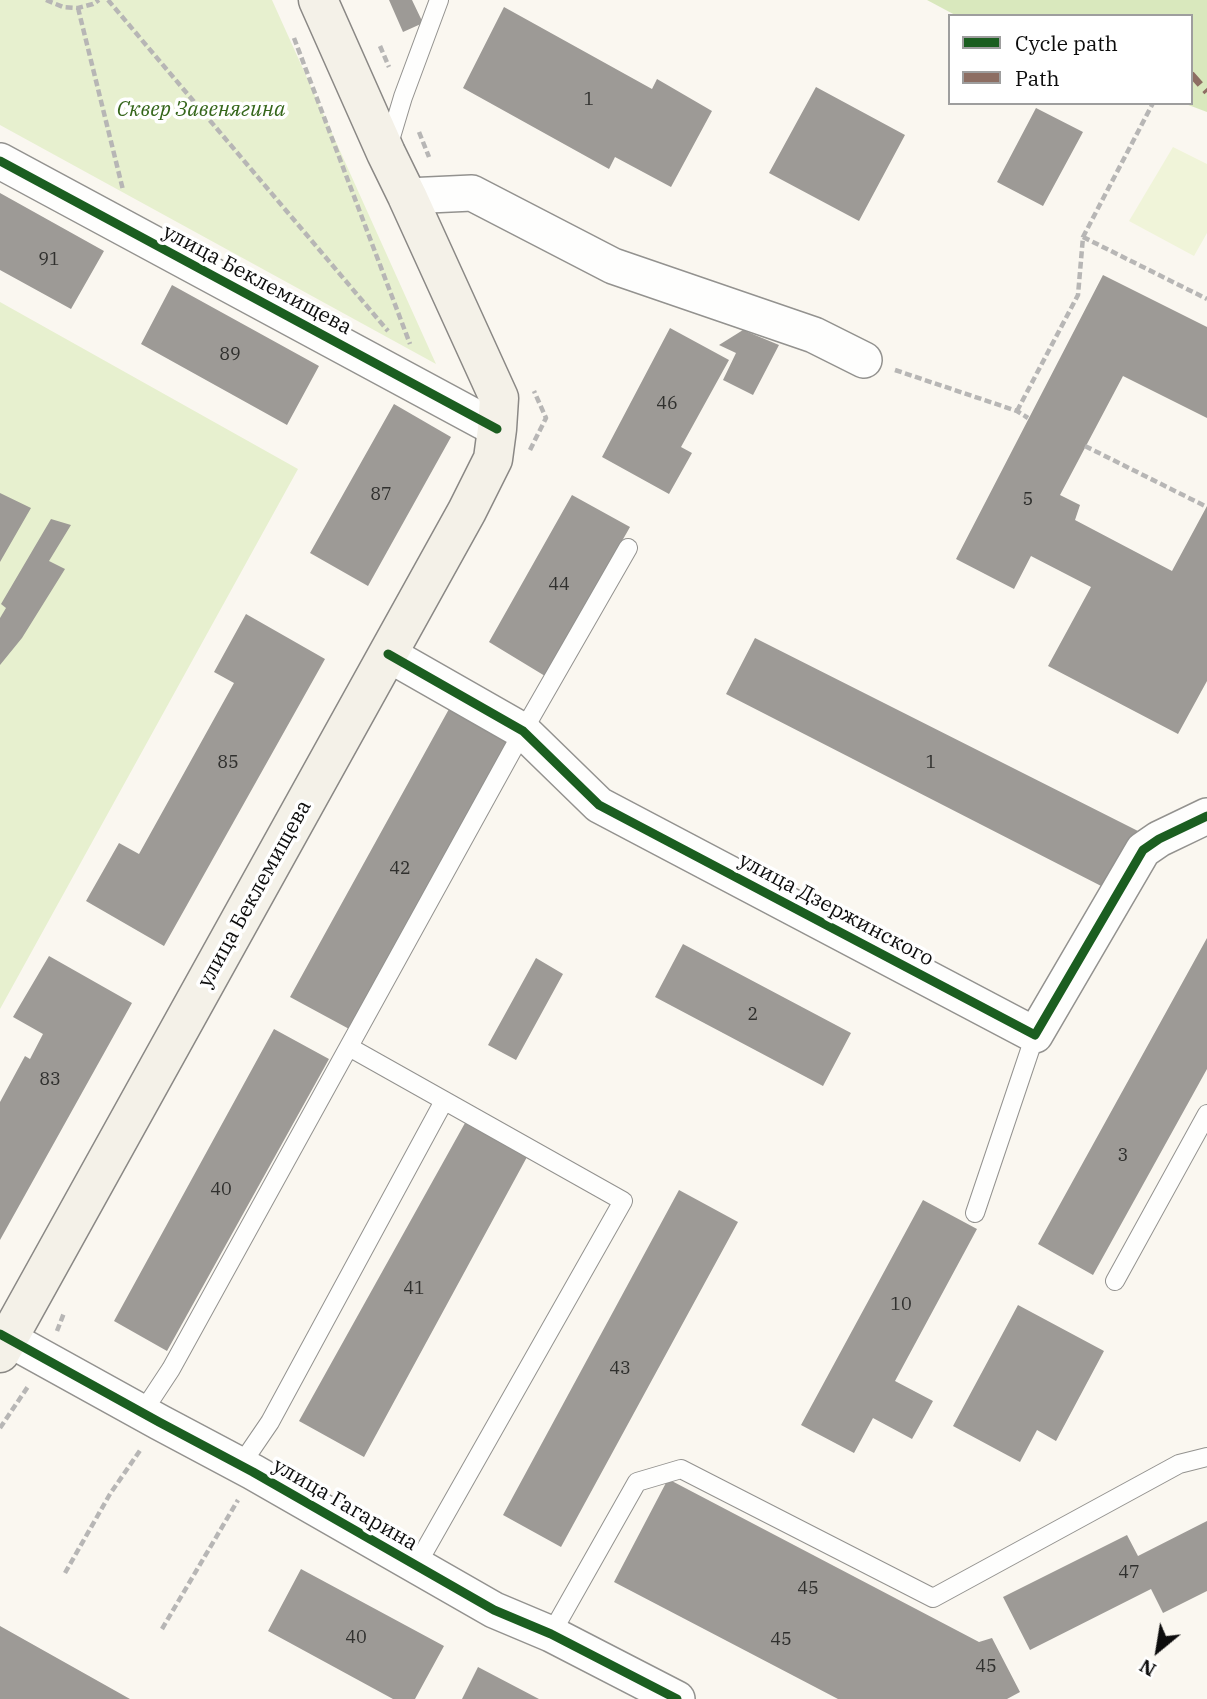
<!DOCTYPE html>
<meta charset="utf-8">
<style>
body{margin:0}
#map{position:relative;width:1207px;height:1699px;overflow:hidden;background:#faf7f0;font-family:"IBM Plex Serif",serif}
canvas{display:block}
.legend{position:absolute;left:948px;top:14px;width:245px;height:91px;box-sizing:border-box;background:#fff;border:2px solid #9e9e9e;margin:0;padding:9px 12px;list-style:none;font-size:21px;color:#0c0c0c}
.legend li{display:flex;align-items:center;gap:14px;height:35px}
.legend b{width:35px;border:2px solid #9e9e9e}
.north{position:absolute;left:1123px;top:1615px;width:70px;height:70px;-webkit-text-stroke:5px #fff;paint-order:stroke;rotate:210deg;font-size:19px;font-weight:700;line-height:28px;text-align:center;color:#0c0c0c}
.north::after{content:'';display:block;margin:auto;width:24px;height:32px;background:#0c0c0c;clip-path:polygon(50% 0,100% 100%,50% 72%,0 100%)}
</style>
<div id="map">
<canvas width="1207" height="1699"></canvas>
<ul class="legend">
<li><b style="height:9px;background:#1b5e20"></b>Cycle path</li>
<li><b style="height:9px;background:#8d6e63"></b>Path</li>
</ul>
<div class="north">N</div>
</div>
<script>
const g = document.querySelector('canvas').getContext('2d');
g.lineJoin = 'round';
function fill(path, color) { g.fillStyle = color; g.fill(path, 'evenodd'); }
const toPath = rows => new Path2D(rows.map(r => 'M' + r).join(''));
function trace(path, color, width, dash) { g.strokeStyle = color; g.lineWidth = width; g.lineCap = dash ? 'butt' : 'round'; g.setLineDash(dash || []); g.stroke(path); }
function label(font, color, halo, rows, align = 'center') {
  g.font = font + ' "IBM Plex Serif",serif'; g.lineWidth = 7; g.setLineDash([]); g.textBaseline = 'middle'; g.strokeStyle = halo; g.fillStyle = color; for (const [text, x, y, turn = 0] of rows) {
    g.save(); g.translate(x, y); g.rotate((+turn || 0) * Math.PI / 180); g.textAlign = isNaN(turn) ? turn : align; if (halo) g.strokeText(text, 0, 0); g.fillText(text, 0, 0); g.restore();
  }
}
fill(toPath([
 [0,0,272,0,436,364,0,125],
 [0,302,298,469,0,1009]
]), '#e7f0cf');
fill(toPath([
 [927,0,1207,0,1207,112,1183,103,1191,103,1191,16,957,16]
]), '#d9e8bd');
fill(toPath([
 [1173,147,1207,164,1207,233,1194,256,1129,221]
]), '#f0f4d9');
fill(toPath([
 [389,0,412,0,423,23,403,32],
 [504,7,652,89,657,79,712,111,671,187,615,157,609,169,463,88],
 [816,87,905,135,859,221,769,173],
 [1036,108,1083,132,1043,206,997,182],
 [0,193,104,251,71,309,0,270],
 [1103,275,1207,327,1207,418,1123,376,1060,495,1080,505,1075,520,1172,571,1207,506,1207,681,1178,734,1048,666,1091,587,1031,556,1014,589,956,559],
 [172,285,319,366,287,425,141,344],
 [670,328,729,360,681,447,692,453,669,494,602,457],
 [743,330,779,345,753,395,723,380,736,353,719,345],
 [394,404,451,437,368,586,310,553],
 [0,493,31,508,0,562],
 [572,495,630,527,545,676,489,642],
 [51,519,71,525,49,561,65,569,22,638,0,665,0,618,6,608,1,604],
 [246,614,325,659,164,946,86,901,119,843,139,854,234,683,214,672],
 [755,638,1138,831,1107,889,726,694],
 [449,709,510,742,351,1030,290,997],
 [1207,938,1207,1069,1093,1275,1038,1244],
 [683,944,851,1033,823,1086,655,997],
 [49,956,132,1003,0,1240,0,1102,25,1056,30,1059,43,1034,13,1017],
 [536,958,563,974,516,1060,488,1045],
 [274,1029,329,1059,167,1351,114,1321],
 [465,1123,527,1157,364,1457,299,1421],
 [679,1190,738,1222,561,1547,503,1515],
 [923,1200,977,1229,895,1381,933,1401,912,1439,873,1418,854,1453,801,1425],
 [1018,1305,1104,1351,1056,1441,1037,1430,1020,1462,953,1426],
 [668,1479,979,1642,992,1638,1020,1692,1007,1699,838,1699,614,1582],
 [1207,1521,1207,1591,1163,1613,1151,1589,1030,1650,1003,1597,1127,1535,1138,1556],
 [301,1569,444,1646,415,1699,393,1699,268,1631],
 [0,1626,130,1699,0,1699],
 [478,1667,539,1699,462,1699]
]), '#9d9a96');
const lane = toPath([
 [388,147,403,97,439,0],
 [349,1047,623,1201,416,1566],
 [975,1213,1035,1035],
 [1115,1281,1207,1114],
 [142,1413,171,1369,523,731,628,548],
 [240,1466,270,1422,444,1101],
 [551,1634,637,1482,681,1469,933,1598,1179,1464,1207,1457]
]);
const street = toPath([
 [0,161,497,429],
 [407,196,472,193,613,266,814,335,864,360],
 [388,654,523,731,599,805,1035,1035,1143,850,1159,839,1207,816],
 [0,1334,159,1422,253,1472,494,1610,551,1634,677,1699]
]);
const secondary = toPath([
 [0,1353,467,511,493,459,497,429,499,398,407,196,386,153,318,0]
]);
trace(lane, '#93928f', 20);
trace(street, '#93928f', 38);
trace(secondary, '#8a8885', 41);
trace(toPath([
 [46,0,63,7,78,8,93,4,99,0],
 [108,0,388,331],
 [78,8,123,190],
 [294,38,410,344],
 [380,46,389,67],
 [419,132,429,157],
 [1083,237,1207,299],
 [895,370,1017,411,1028,418],
 [1017,411,1078,295,1083,237,1153,103],
 [1085,446,1207,507],
 [530,450,546,418,534,391],
 [57,1331,64,1313],
 [0,1428,29,1385],
 [65,1573,110,1494,141,1449],
 [162,1629,238,1500]
]), '#b7b6b5', 4.5, [7, 3.5]);
trace(lane, '#fefefd', 18);
trace(street, '#fefefd', 35);
trace(secondary, '#f4f1e8', 38);
trace(toPath([
 [1191,74,1207,92]
]), '#8d6e63', 7, [14, 7]);
trace(toPath([
 [0,161,497,429],
 [388,654,523,731,599,805,1035,1035,1143,850,1159,839,1207,816],
 [0,1334,159,1422,253,1472,494,1610,551,1634,677,1699]
]), '#1b5e20', 9);
label('18px', '#30302e', null, [
 ["1",589,100],
 ["91",49,260],
 ["89",230,355],
 ["46",667,404],
 ["87",381,495],
 ["5",1028,500],
 ["44",559,585],
 ["85",228,763],
 ["1",931,763],
 ["42",400,869],
 ["2",753,1015],
 ["83",50,1080],
 ["3",1123,1156],
 ["40",221,1190],
 ["41",414,1289],
 ["10",901,1305],
 ["43",620,1369],
 ["47",1129,1573],
 ["45",808,1589],
 ["40",356,1638],
 ["45",781,1640],
 ["45",986,1667]
]);
label('italic 21px', '#35661b', '#fff', [
 ["Сквер Завенягина",201,110]
]);
label('21px', '#0c0c0c', '#fff', [
 ["улица Беклемищева",257,280,28],
 ["улица Беклемищева",255,894,-61],
 ["улица Дзержинского",836,910,28],
 ["улица Гагарина",345,1505,30]
]);
</script>
